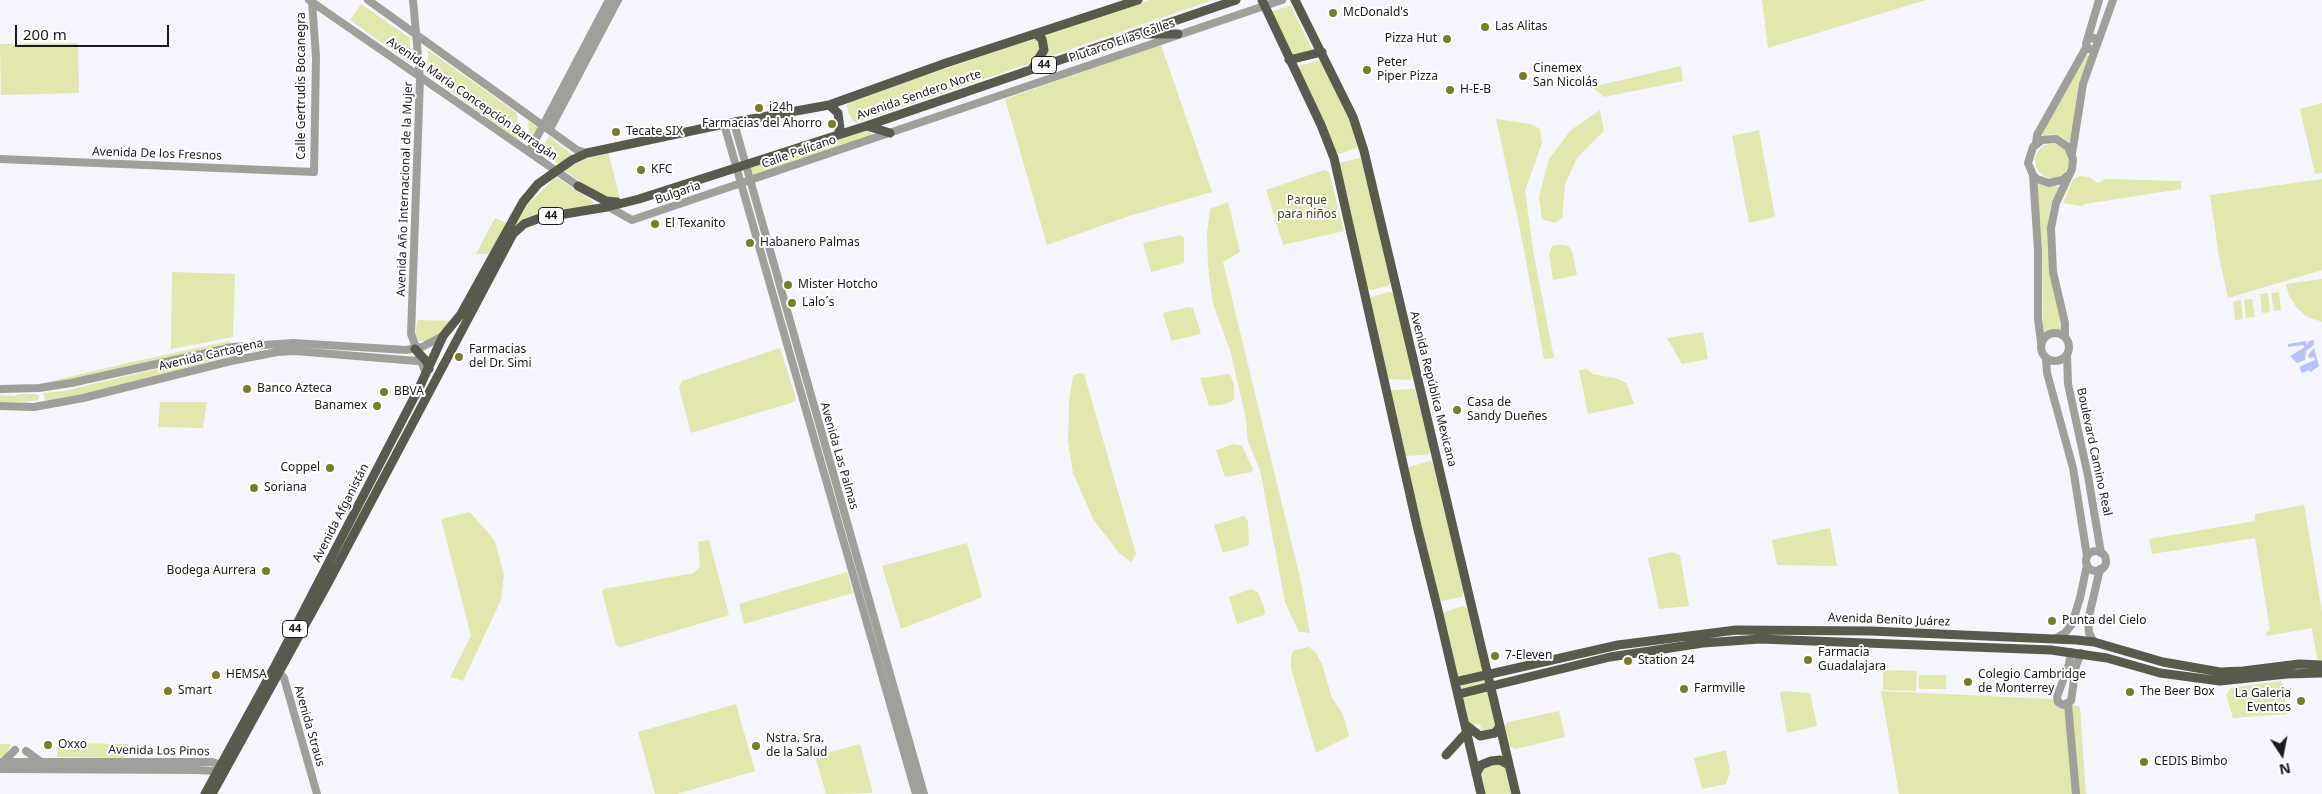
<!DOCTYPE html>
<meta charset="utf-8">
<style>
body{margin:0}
#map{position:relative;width:2322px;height:794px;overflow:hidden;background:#f5f6fd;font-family:"Noto Sans",sans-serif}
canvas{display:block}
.north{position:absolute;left:2257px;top:729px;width:50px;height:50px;-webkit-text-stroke:4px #fff;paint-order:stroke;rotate:169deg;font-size:14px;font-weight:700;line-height:20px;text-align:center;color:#191a1f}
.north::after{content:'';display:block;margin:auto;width:18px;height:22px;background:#191a1f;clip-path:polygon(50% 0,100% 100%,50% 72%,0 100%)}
.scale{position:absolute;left:15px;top:25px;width:154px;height:22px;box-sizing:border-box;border:2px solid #191a1f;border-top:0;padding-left:6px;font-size:15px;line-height:18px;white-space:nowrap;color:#191a1f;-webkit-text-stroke:4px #fff;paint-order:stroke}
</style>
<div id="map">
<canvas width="2322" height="794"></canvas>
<div class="north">N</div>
<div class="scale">200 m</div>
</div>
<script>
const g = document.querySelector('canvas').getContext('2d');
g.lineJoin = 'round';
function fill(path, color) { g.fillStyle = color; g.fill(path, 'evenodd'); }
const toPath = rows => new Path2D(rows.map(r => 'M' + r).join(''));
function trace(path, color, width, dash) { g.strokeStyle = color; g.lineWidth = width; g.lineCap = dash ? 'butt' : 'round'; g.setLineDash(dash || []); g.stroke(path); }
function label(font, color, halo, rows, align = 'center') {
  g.font = font + ' "Noto Sans",sans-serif'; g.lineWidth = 4; g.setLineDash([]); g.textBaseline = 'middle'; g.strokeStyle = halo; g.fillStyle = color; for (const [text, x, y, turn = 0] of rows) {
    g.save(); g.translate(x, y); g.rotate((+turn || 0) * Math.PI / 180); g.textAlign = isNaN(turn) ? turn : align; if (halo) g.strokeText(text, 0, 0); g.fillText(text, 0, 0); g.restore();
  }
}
fill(toPath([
 [1150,0,1213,0,856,123,853,121,848,112,847,102],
 [1762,0,1926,0,1768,48],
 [361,4,410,38,410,63,350,20],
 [1291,5,1297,19,1313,51,1294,56,1292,54,1271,12],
 [78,43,79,93,1,95,0,44],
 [1161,45,1212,192,1129,216,1047,245,1005,99],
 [428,50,517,113,520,141,428,75],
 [2087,55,2090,57,2072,140,2069,143,2059,136,2043,137,2043,131],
 [1321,60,1349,119,1358,147,1343,153,1337,154,1335,149,1324,121,1298,66],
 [1681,66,1683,81,1604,97,1592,87],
 [2322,103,2322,173,2315,174,2300,109],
 [1600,110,1604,131,1577,158,1565,184,1562,218,1555,223,1542,219,1539,197,1549,159,1571,130],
 [1496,119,1531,124,1540,129,1542,143,1525,191,1534,256,1554,358,1544,359,1520,229],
 [528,121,539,128,530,146],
 [869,129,873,136,752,176,750,168],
 [1759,130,1775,217,1749,223,1732,136],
 [549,136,574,156,558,164,540,152],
 '2035 161a17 17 0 1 1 34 0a17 17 0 1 1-34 0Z',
 [608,151,620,198,617,200,606,200,564,170,589,157],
 [1359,158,1361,158,1391,282,1388,286,1371,290,1366,288,1339,163],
 [1324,170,1329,172,1344,231,1283,245,1266,190],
 [2080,176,2089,177,2098,183,2106,179,2181,181,2181,189,2085,204,2081,206,2063,203,2073,179],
 [556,177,594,202,592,206,535,215,521,221,508,237,528,204],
 [2322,179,2322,270,2228,298,2219,257,2210,195],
 [2038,184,2049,187,2057,186,2059,188,2050,207,2048,226,2050,275,2063,325,2061,330,2043,334,2042,243,2036,185],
 [1228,202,1240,252,1223,262,1301,582,1310,633,1299,632,1285,602,1260,470,1248,442,1246,420,1231,353,1213,304,1208,266,1207,234,1210,209],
 [495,218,506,223,491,254,476,254],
 [1181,235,1184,238,1184,263,1151,272,1143,243],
 [1560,245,1568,246,1572,251,1577,275,1553,280,1549,254,1552,246],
 [172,272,235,274,233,337,171,349],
 [2322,279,2322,322,2306,316,2297,308,2289,296,2286,284],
 [1388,292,1392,292,1395,297,1413,376,1411,380,1389,379,1386,376,1369,298],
 [2279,292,2281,310,2274,311,2271,293],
 [2268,293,2270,312,2262,313,2260,294],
 [2252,299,2255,317,2246,318,2244,300],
 [2241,300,2243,319,2235,320,2233,302],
 [1189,307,1193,308,1201,334,1171,341,1163,313],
 [418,320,453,321,436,341,419,341,415,336],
 [1703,332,1708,359,1682,364,1667,338],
 [230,341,230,345,43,387,44,383,127,363],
 [780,348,796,399,794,402,691,433,679,387,682,381],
 [223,353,226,355,223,358,111,388,45,401,43,393,64,391],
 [1586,369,1593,374,1619,379,1627,384,1634,404,1588,414,1579,370],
 [1078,373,1084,374,1136,554,1131,562,1119,553,1093,519,1073,473,1068,442,1069,401,1073,376],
 [1230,374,1234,385,1234,400,1226,404,1209,406,1200,378],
 [1415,389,1431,451,1426,455,1405,456,1390,390],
 [20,394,35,394,39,396,38,400,23,402,0,402,0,395,14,396],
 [160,402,207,402,203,428,158,427],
 [1234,444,1242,446,1253,469,1252,472,1225,477,1216,450],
 [1430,461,1434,464,1464,593,1462,597,1442,601,1439,600,1408,471,1409,467],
 [2304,505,2322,612,2322,660,2317,659,2312,628,2267,636,2266,633,2270,630,2255,538,2152,554,2149,539,2255,521,2255,514],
 [470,512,495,541,504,575,501,600,463,681,450,677,471,636,441,519],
 [1244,516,1248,521,1249,545,1223,553,1214,525],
 [1830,528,1837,566,1777,565,1772,540],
 [709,540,729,615,621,647,616,645,602,591,604,589,694,573,700,566,698,542],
 [967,543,982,596,980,598,901,629,882,566],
 [1671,552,1680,555,1689,606,1659,609,1648,558],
 [847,572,853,593,744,624,739,604],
 [1251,589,1258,592,1265,611,1264,615,1237,624,1229,597],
 [1463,606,1468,609,1496,729,1483,735,1480,724,1471,725,1466,721,1442,613],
 [1309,647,1316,653,1322,664,1332,698,1343,714,1349,736,1316,753,1291,668,1291,655,1294,650],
 [1883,670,1917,671,1916,691,1883,690],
 [1919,675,1946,675,1946,689,1919,689],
 [2281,681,2288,714,2233,718,2226,695,2231,688],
 [1783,691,1810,693,1817,726,1787,733,1780,693],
 [1881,691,2050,699,2080,707,2086,794,1899,794],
 [736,704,755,771,677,794,655,794,638,732],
 [1559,711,1565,737,1516,749,1506,745,1504,726,1508,722],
 [58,743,128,744,123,758,57,757],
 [0,744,11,744,5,757,0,757],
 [860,744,873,793,826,794,815,756],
 [1726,750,1730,772,1726,784,1702,789,1694,758],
 [1495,763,1505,767,1512,794,1485,794,1479,770]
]), '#e1e7ad');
fill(toPath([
 [2314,340,2314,345,2306,351,2305,360,2297,363,2290,356,2305,347,2303,345,2288,347,2288,344,2306,341,2307,345,2309,341],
 [2314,348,2319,366,2311,372,2309,370,2302,373,2299,367,2315,360,2314,357,2309,358,2308,355]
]), '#b9c1fa');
trace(toPath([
 [309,0,581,188],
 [368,0,577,150,587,153],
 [413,0,420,78,411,334,426,374],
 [2089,39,2094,38,2098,42,2095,50,2089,49,2086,44,2099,0],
 [2098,42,2113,0],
 [734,123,924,794],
 [724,124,916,794],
 [550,129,618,0],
 [2036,144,2037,135,2087,46],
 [529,152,609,0],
 [2072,154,2083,84,2095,50],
 [0,159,314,172,316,57,312,1],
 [2033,175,2038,250,2038,318,2041,343],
 [605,205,632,220,1282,0],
 '2041 347a14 14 0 1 1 28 0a14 14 0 1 1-28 0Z',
 [2065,337,2065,323,2053,272,2051,228,2056,203,2072,169,2073,159,2068,147,2056,139,2042,140,2033,147,2028,163,2033,175,2037,179,2049,183,2062,180,2067,176],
 [2067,355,2068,384,2088,476,2101,553],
 [2046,359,2047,373,2073,468,2087,556],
 [0,389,39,388,71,383,233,347,293,343,406,350,422,347,443,336],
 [0,406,34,407,83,398,231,361,277,352,295,351,429,362],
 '2086 561a10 10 0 1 1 20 0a10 10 0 1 1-20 0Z',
 [2054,639,2065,633,2072,624,2080,598,2087,565],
 [2094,642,2089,633,2088,620,2100,569],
 [2071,652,2069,664,2057,697,2058,702,2063,705,2071,701,2076,666,2081,653],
 [276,669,284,678,317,794],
 [2068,704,2076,794],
 [26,751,41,762],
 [0,762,212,762,225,766],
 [3,762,15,750],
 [0,769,197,770,217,771,222,773]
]), '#9fa099', 8);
trace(toPath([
 [1262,0,1321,125,1334,158,1417,526,1438,610,1481,794],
 [1295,0,1353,117,1364,151,1516,794],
 [1146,34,1178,34],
 [1289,60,1322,52],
 [1032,69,1044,50,1042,39,1036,34],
 [829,105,838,113,840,129,838,135],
 [867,126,890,133],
 [578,186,606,201,617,202],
 [415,349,427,362,429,369],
 [1455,682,1618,645,1736,630,1871,631,2077,640,2094,642,2163,662,2220,672,2243,671,2299,664,2322,665],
 [1459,694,1610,657,1703,643,1760,639,2051,650,2107,658,2160,673,2220,681,2287,674,2322,673],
 [1466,725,1480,736,1495,733,1500,726],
 [1446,755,1467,732],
 [1476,774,1481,765,1491,761,1500,760,1509,765],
 [205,794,274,668,420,386,443,336,461,314,523,202,538,184,572,160,587,153,724,124,829,105,946,63,1138,0],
 [212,794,328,583,513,234,524,224,540,218,607,207,639,199,866,126,1236,0]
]), '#585a4d', 9);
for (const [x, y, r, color] of [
 [1333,13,5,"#787d27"],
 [1485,27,5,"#787d27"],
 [1447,39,5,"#787d27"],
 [1367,70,5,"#787d27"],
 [1523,76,5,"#787d27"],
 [1450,90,5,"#787d27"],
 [759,108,5,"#787d27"],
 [832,124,5,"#787d27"],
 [616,132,5,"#787d27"],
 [641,170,5,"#787d27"],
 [655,224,5,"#787d27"],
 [750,243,5,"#787d27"],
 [788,285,5,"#787d27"],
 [792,303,5,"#787d27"],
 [459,357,5,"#787d27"],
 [247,389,5,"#787d27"],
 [384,392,5,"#787d27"],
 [377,406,5,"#787d27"],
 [1457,410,5,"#787d27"],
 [330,468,5,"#787d27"],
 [254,488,5,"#787d27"],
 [266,571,5,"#787d27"],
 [2052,621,5,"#787d27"],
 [1495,656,5,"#787d27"],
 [1808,660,5,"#787d27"],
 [1628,661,5,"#787d27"],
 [216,675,5,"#787d27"],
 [1968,682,5,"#787d27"],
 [1684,689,5,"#787d27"],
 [168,691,5,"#787d27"],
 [2130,692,5,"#787d27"],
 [2301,701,5,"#787d27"],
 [48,745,5,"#787d27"],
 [756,746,5,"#787d27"],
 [2144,762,5,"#787d27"]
]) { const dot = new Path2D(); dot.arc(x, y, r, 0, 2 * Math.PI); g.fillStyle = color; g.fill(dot); trace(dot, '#fff', 2); }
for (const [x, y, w] of [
 [1044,65,25],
 [551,216,25],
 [295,629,25]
]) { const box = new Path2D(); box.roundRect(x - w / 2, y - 8.5, w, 17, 4); g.fillStyle = '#fff'; g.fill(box); trace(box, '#191a1f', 1); }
label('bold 11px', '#191a1f', null, [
 ["44",1044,65],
 ["44",551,216],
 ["44",295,629]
]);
label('12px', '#191a1f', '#fff', [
 ["McDonald's",1343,13],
 ["Las Alitas",1495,27],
 ["Pizza Hut",1437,39,"right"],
 ["Peter",1377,63],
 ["Piper Pizza",1377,77],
 ["Cinemex",1533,69],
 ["San Nicolás",1533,83],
 ["H-E-B",1460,90],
 ["i24h",769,108],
 ["Farmacias del Ahorro",822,124,"right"],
 ["Tecate SIX",626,132],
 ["KFC",651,170],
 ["El Texanito",665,224],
 ["Habanero Palmas",760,243],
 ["Mister Hotcho",798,285],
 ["Lalo´s",802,303],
 ["Farmacias",469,350],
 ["del Dr. Simi",469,364],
 ["Banco Azteca",257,389],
 ["BBVA",394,392],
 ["Casa de",1467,403],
 ["Sandy Dueñes",1467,417],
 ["Banamex",367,406,"right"],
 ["Coppel",320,468,"right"],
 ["Soriana",264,488],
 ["Bodega Aurrera",256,571,"right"],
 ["Punta del Cielo",2062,621],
 ["Farmacia",1818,653],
 ["Guadalajara",1818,667],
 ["7-Eleven",1505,656],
 ["Station 24",1638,661],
 ["HEMSA",226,675],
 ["Colegio Cambridge",1978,675],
 ["de Monterrey",1978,689],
 ["Farmville",1694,689],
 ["Smart",178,691],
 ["The Beer Box",2140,692],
 ["La Galeria",2291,694,"right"],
 ["Eventos",2291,708,"right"],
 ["Nstra. Sra.",766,739],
 ["de la Salud",766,753],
 ["Oxxo",58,745],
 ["CEDIS Bimbo",2154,762]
], 'left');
label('12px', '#191a1f', '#fff', [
 ["Plutarco Elias Calles",1122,41,-19],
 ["Calle Gertrudis Bocanegra",302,86,-90],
 ["Avenida Sendero Norte",919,95,-19],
 ["Avenida María Concepción Barragán",472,99,35],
 ["Calle Pelícano",799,152,-19],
 ["Avenida De los Fresnos",157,154,2],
 ["Avenida Año Internacional de la Mujer",405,189,-88],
 ["Bulgaria",678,193,-19],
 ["Avenida Cartagena",211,355,-13],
 ["Avenida República Mexicana",1433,389,76],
 ["Boulevard Camino Real",2094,452,78],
 ["Avenida Las Palmas",839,456,74],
 ["Avenida Afganistán",341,513,-63],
 ["Avenida Benito Juárez",1889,620,2],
 ["Avenida Straus",309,726,74],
 ["Avenida Los Pinos",159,751,1]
]);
label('12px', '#44471a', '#fff', [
 ["Parque",1307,201],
 ["para niños",1307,215]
]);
</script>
